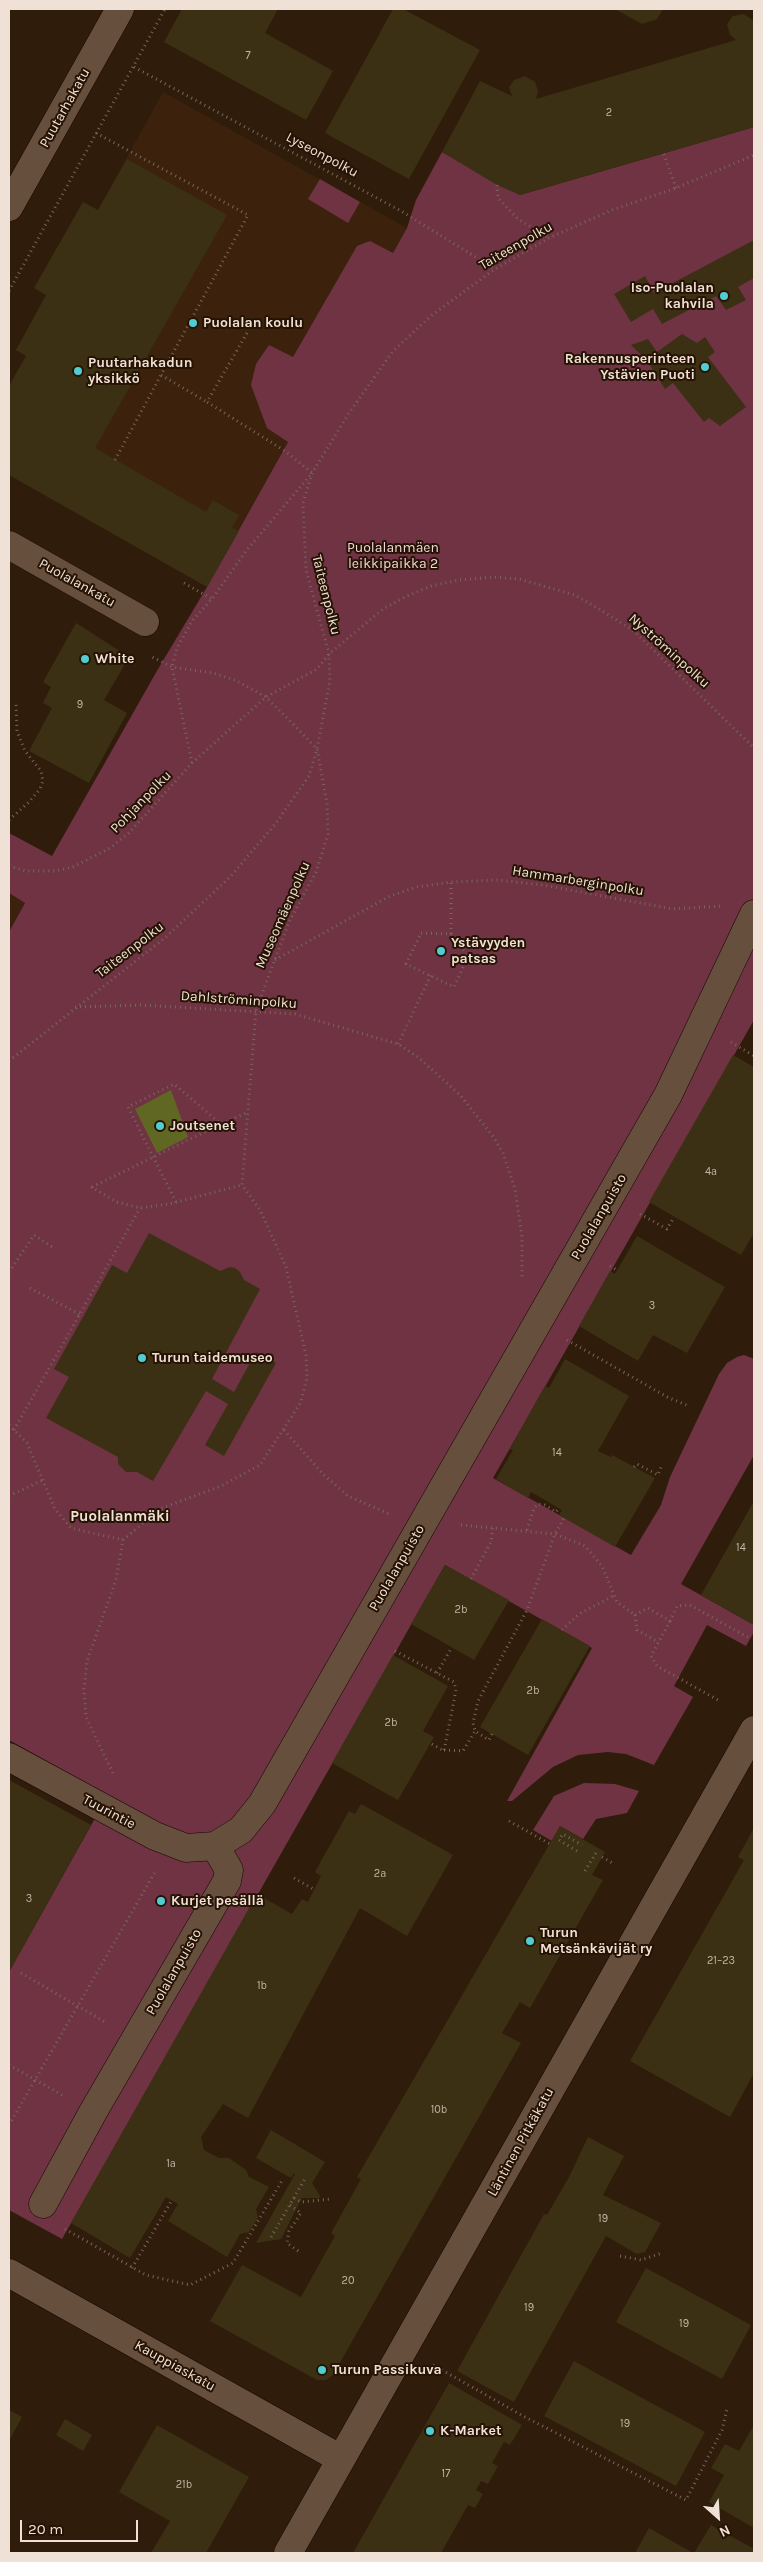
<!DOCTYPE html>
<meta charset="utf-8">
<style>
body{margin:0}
#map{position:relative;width:763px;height:2562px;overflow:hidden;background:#301c0b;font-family:Karla,sans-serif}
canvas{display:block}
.frame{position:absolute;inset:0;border:10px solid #efe1d6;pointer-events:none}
.north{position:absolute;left:693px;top:2492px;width:50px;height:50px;-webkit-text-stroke:4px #261303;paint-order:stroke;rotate:154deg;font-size:14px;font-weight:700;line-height:20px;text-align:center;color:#efe1d6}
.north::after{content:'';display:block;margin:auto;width:18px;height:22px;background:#efe1d6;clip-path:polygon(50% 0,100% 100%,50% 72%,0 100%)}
.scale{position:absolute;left:20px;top:2520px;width:118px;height:22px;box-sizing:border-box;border:2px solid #efe1d6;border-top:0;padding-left:6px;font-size:15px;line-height:18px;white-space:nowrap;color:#efe1d6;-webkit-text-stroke:4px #261303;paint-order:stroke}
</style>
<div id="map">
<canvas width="763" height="2562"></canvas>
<div class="frame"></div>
<div class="north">N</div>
<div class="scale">20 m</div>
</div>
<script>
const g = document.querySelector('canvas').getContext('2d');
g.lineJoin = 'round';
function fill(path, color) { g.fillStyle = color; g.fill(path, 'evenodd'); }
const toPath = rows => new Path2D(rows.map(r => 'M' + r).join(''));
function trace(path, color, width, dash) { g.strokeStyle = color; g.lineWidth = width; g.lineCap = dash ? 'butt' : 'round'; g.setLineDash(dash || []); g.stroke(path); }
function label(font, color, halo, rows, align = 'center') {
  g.font = font + ' Karla,sans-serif'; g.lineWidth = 4; g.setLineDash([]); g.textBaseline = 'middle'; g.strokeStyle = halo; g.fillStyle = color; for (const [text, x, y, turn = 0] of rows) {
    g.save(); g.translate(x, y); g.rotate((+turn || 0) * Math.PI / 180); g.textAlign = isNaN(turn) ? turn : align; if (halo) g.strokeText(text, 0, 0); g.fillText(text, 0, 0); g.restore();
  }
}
fill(toPath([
 [163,92,407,228,207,587,9,475,9,386,26,356,16,350,98,210],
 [9,893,25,903,9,932]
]), '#3c220c');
fill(toPath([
 [754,127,754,1020,493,1478,631,1555,661,1505,670,1477,719,1374,727,1363,737,1357,744,1355,752,1358,754,1360,754,1455,681,1584,754,1625,754,1632,746,1646,707,1625,674,1686,693,1697,654,1765,626,1754,608,1752,578,1755,553,1767,512,1801,507,1801,592,1648,445,1565,62,2239,9,2210,9,1972,108,1795,9,1740,9,932,25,903,9,893,9,833,52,856,158,669,207,587,288,442,267,428,251,385,256,364,269,345,293,357,357,246,370,241,393,253,407,228,416,200,442,152,520,195],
 [320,179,360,202,348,223,308,199],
 [584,1783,615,1784,639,1791,627,1813,596,1819,583,1839,560,1826,552,1841,533,1830,554,1796]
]), '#6f3344');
fill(toPath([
 [171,1090,188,1137,157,1153,135,1109]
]), '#606722');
fill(toPath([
 [182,9,278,9,265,33,333,71,306,120,164,42],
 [393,9,403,9,480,50,409,179,325,133],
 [615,9,663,9,657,19,642,24],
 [744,14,754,21,754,127,520,195,497,185,442,152,480,81,512,96,509,87,514,80,525,76,535,82,538,91,536,99,736,40,730,35,727,24,733,16],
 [127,159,227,215,95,448,206,512,213,500,239,515,232,528,239,531,207,587,9,475,9,386,26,356,16,350,46,295,34,288,83,202,98,210],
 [754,240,754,278,738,287,746,300,726,310,716,296,662,324,653,309,631,322,614,294,645,276,654,293],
 [682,334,697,343,705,337,715,352,708,357,746,407,720,426,709,418,704,422,673,383,665,389,648,362,631,345,648,339,657,352],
 [76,623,129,657,104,700,127,713,89,783,29,751,52,708,43,703,51,687,43,682],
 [733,1055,754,1067,754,1233,741,1255,649,1202],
 [149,1233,220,1271,230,1267,235,1268,240,1272,244,1280,260,1289,212,1379,234,1392,256,1352,276,1363,224,1456,205,1445,228,1404,206,1391,153,1481,137,1472,126,1472,118,1464,118,1457,46,1418,69,1377,54,1369,112,1265,127,1273],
 [637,1236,725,1287,687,1353,653,1335,638,1361,579,1326,610,1271,615,1274],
 [565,1359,629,1396,598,1451,611,1457,612,1455,655,1478,615,1547,559,1515,562,1510,531,1492,528,1498,496,1479,513,1450,510,1449,538,1398,545,1386,549,1388],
 [754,1501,754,1625,701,1595],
 [445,1565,509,1600,474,1660,411,1624],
 [542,1619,590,1646,528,1755,480,1727],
 [393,1655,448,1686,423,1731,434,1737,398,1800,332,1763],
 [9,1780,91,1825,9,1972],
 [361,1804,453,1855,407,1936,360,1908,248,2118,223,2104,201,2137,204,2150,219,2158,229,2158,246,2170,249,2177,269,2187,256,2209,258,2218,249,2232,240,2234,227,2257,168,2221,178,2204,166,2197,130,2258,71,2223,257,1894,292,1914,302,1899,308,1902,321,1876,315,1872,349,1811,355,1814],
 [560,1826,605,1852,592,1875,603,1880,530,2008,520,2002,502,2033,521,2043,333,2375,326,2380,317,2380,210,2321,242,2265,301,2297,335,2236,331,2233,361,2179,357,2177],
 [754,1828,754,2073,730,2117,630,2061,744,1860,738,1857],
 [271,2130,325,2162,312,2183,320,2196,319,2198,302,2198,281,2239,256,2243,295,2174,294,2173,291,2178,256,2158],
 [588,2137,624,2156,603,2195,661,2223,645,2252,637,2254,606,2236,514,2402,457,2371,544,2214,547,2215,569,2177],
 [646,2268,751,2325,722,2379,616,2322],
 [574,2361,705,2432,676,2486,544,2416],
 [449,2383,522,2425,510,2445,504,2442,492,2463,498,2466,488,2484,481,2481,476,2490,483,2494,475,2508,468,2505,441,2553,353,2553],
 [9,2410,22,2417,9,2441],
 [65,2419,92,2435,83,2451,56,2435],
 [157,2425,249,2477,206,2553,151,2553,170,2521,119,2492],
 [754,2425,754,2528,709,2502,724,2475,711,2468,725,2444,739,2451],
 [711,2525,754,2549,753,2553,694,2553],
 [649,2528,693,2553,635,2553]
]), '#3b3014');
const minor = toPath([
 [9,207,120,9],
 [9,545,145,622],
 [9,1757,155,1836,186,1848,215,1846,241,1830,262,1804,668,1095,754,914],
 [43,2204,93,2112,227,1881,229,1870,215,1846],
 [9,2273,341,2459],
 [288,2553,754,1730]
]);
trace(minor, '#170600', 29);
trace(toPath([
 [134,67,401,211,495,269],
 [96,133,248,215,161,375,207,402],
 [664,154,676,188],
 [497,185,498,198,518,219,549,238],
 [9,291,165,9],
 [115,460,161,375],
 [184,583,212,599],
 [192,763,172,667,177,648,192,621,212,599,246,551,312,473,285,451,207,402,247,333],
 [9,820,29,802,40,789,43,781,41,771,25,751,17,731,16,702],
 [9,866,26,871,55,871,73,867,110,848,129,833,192,763,266,697,317,669,329,654,383,609,405,597,431,586,460,580,493,577,519,579,575,595,599,609,634,631,754,748],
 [421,933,451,934,468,956,454,987,406,964,421,933],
 [451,934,451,882],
 [275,960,390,896,417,887,451,882,498,880,543,885,673,909,721,906],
 [75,1007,141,1005,295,1014,398,1044,418,1057,460,1095,492,1135,503,1153,515,1189,522,1237,522,1278],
 [731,1042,754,1056],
 [398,1044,431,975],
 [9,1061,166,937,231,876,276,823,309,776,317,749,330,681,329,654,306,570,303,503,312,473,349,413,393,351,432,315,495,269,549,238,612,210,676,188,754,155],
 [91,1187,117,1202,140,1208,169,1204,242,1185],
 [92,1187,221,1124],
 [176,1202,128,1107,174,1084,221,1124,246,1113],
 [640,1214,667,1229,674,1217],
 [610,1266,617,1270],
 [9,1272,34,1235,54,1248],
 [30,1288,83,1316],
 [567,1340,669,1398,689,1406],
 [9,1425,27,1443,55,1509,71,1528,123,1540],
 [14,1430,140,1208],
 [284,1430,323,1474,348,1496,389,1514],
 [634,1467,637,1464,658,1475,661,1467],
 [9,1496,43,1480],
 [461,1525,555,1534,585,1546,602,1566,617,1602,635,1615],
 [527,1530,534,1508,538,1504,545,1505,556,1512,559,1508],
 [471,1579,491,1542,493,1527],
 [635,1615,648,1608,670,1621,677,1606,690,1605,751,1639],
 [635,1615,637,1630,658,1642],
 [670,1621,651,1656,657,1666,718,1700],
 [562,1630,579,1614,615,1595],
 [395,1651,454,1682,456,1690,444,1751,430,1743],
 [437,1673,452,1647],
 [492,1734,489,1740,475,1731,473,1723,478,1701,527,1610,555,1534,564,1518],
 [444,1750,463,1751,475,1731],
 [113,1773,86,1717,84,1689,87,1661,116,1580,123,1540,160,1509,221,1486,260,1465,301,1402,307,1378,306,1355,286,1267,260,1210,242,1185,256,1010,289,922,316,872,328,834,327,803,317,749,294,725,266,697,235,680,213,673,172,667,150,656],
 [509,1821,550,1844],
 [577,1851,559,1840,563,1834,582,1845],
 [602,1857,614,1864],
 [585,1871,596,1853],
 [294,1878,315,1890],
 [21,1973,105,2022],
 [9,2065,64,2096],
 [9,2125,155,1872],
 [294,2198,301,2202,330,2199],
 [290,2205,301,2213,289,2231,287,2243,301,2253],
 [65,2229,146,2275,190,2285,233,2263,283,2179],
 [271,2237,306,2177],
 [620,2256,641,2260,662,2253],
 [132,2268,172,2200],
 [433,2365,525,2417,686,2500,722,2430,727,2409]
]), '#796759', 3, [1, 4]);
trace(minor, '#664f3d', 28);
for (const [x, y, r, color] of [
 [724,296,5,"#51ccd1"],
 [193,323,5,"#51ccd1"],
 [705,367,5,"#51ccd1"],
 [78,371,5,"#51ccd1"],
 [85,659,5,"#51ccd1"],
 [441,951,5,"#51ccd1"],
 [160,1126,5,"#51ccd1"],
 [142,1358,5,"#51ccd1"],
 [161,1901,5,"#51ccd1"],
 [530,1941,5,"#51ccd1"],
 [322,2370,5,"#51ccd1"],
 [430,2431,5,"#51ccd1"]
]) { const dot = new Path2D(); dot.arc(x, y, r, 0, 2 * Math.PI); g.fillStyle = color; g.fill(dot); trace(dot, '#261303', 2); }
label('11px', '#c2b5a6', null, [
 ["7",248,56],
 ["2",609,113],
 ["9",80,705],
 ["4a",711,1172],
 ["3",652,1306],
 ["14",557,1453],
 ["14",741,1548],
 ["2b",461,1610],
 ["2b",533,1691],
 ["2b",391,1723],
 ["2a",380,1874],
 ["3",29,1899],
 ["21–23",721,1961],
 ["1b",262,1986],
 ["10b",439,2110],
 ["1a",171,2164],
 ["19",603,2219],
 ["20",348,2281],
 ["19",529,2308],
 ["19",684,2324],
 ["19",625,2424],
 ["17",446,2474],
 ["21b",184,2485]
]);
label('14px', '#efe1d6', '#261303', [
 ["Puutarhakatu",65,108,-61],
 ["Lyseonpolku",322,155,28],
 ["Taiteenpolku",516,246,-30],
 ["Puolalankatu",77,583,29],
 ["Taiteenpolku",326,595,76],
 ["Nyströminpolku",669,651,42],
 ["Pohjanpolku",141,802,-46],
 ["Hammarberginpolku",578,881,9],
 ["Museomäenpolku",283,915,-66],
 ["Taiteenpolku",130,950,-38],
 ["Dahlströminpolku",239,1000,4],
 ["Puolalanpuisto",599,1217,-60],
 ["Puolalanpuisto",397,1568,-60],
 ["Tuurintie",109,1812,28],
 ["Puolalanpuisto",174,1972,-60],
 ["Läntinen Pitkäkatu",521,2142,-61],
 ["Kauppiaskatu",175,2366,29]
]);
label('bold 14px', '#efe1d6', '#261303', [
 ["Iso-Puolalan",714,288,"right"],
 ["kahvila",714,304,"right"],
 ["Puolalan koulu",203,323],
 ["Rakennusperinteen",695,359,"right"],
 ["Ystävien Puoti",695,375,"right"],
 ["Puutarhakadun",88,363],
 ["yksikkö",88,379],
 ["White",95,659],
 ["Ystävyyden",451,943],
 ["patsas",451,959],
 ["Joutsenet",170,1126],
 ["Turun taidemuseo",152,1358],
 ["Kurjet pesällä",171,1901],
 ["Turun",540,1933],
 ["Metsänkävijät ry",540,1949],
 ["Turun Passikuva",332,2370],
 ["K-Market",440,2431]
], 'left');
label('14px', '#f0d6dc', '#261303', [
 ["Puolalanmäen",393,548],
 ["leikkipaikka 2",393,564]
]);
label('bold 15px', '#efe1d6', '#261303', [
 ["Puolalanmäki",120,1517]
]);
</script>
